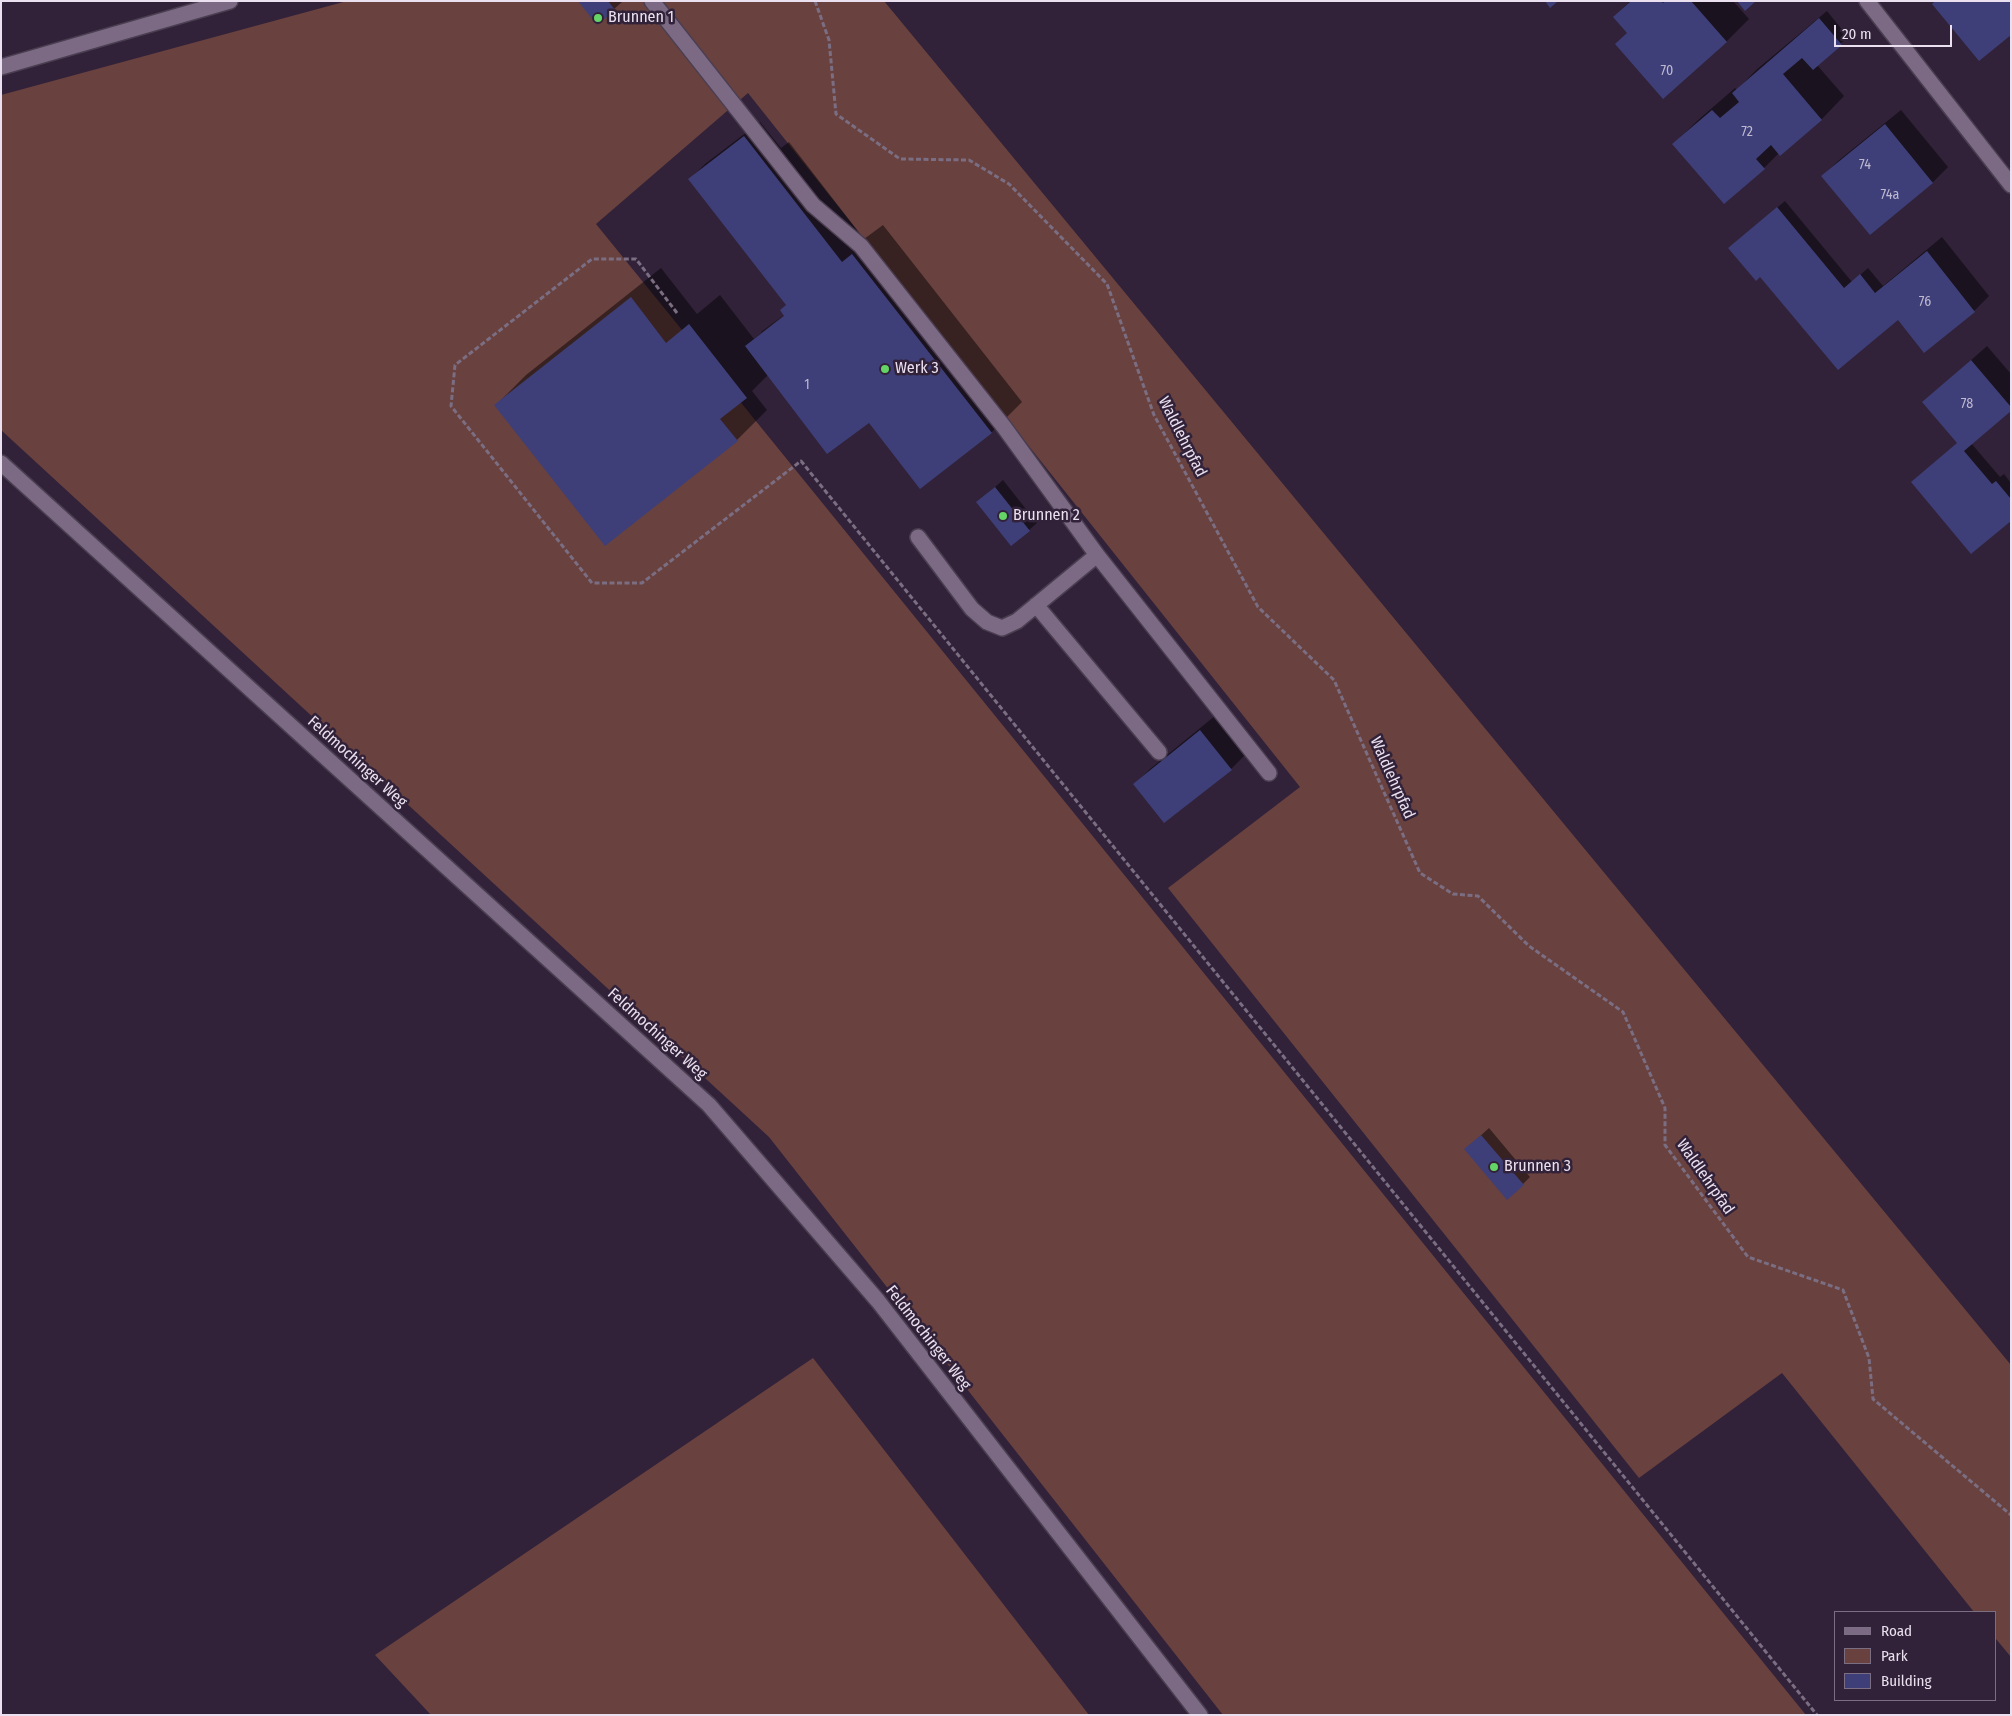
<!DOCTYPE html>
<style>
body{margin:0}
#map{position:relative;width:2012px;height:1716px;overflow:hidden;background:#312239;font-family:"Fira Sans Condensed",sans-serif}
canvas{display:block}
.frame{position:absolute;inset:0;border:2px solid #eae0ef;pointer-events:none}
.legend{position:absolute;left:1834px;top:1611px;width:162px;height:90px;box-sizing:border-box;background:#312239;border:1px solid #7b6e82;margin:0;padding:6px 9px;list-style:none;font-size:15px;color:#eae0ef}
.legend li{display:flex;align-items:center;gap:10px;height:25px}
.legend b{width:25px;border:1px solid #7b6e82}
.scale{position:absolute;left:1834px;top:25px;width:118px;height:22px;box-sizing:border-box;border:2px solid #eae0ef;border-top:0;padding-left:6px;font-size:15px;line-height:18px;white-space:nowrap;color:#eae0ef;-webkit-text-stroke:4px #312239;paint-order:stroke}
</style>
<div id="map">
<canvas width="2012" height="1716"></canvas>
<div class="frame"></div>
<ul class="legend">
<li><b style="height:6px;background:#7c6a85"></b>Road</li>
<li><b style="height:14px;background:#69413f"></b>Park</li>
<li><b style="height:14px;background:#3e3f78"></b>Building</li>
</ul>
<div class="scale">20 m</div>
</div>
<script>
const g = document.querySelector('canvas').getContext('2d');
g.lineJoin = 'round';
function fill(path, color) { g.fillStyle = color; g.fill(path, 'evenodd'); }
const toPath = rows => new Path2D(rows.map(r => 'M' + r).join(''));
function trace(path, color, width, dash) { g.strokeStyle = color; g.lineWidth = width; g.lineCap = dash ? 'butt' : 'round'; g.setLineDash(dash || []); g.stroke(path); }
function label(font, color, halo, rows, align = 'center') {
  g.font = font + ' "Fira Sans Condensed",sans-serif'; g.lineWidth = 5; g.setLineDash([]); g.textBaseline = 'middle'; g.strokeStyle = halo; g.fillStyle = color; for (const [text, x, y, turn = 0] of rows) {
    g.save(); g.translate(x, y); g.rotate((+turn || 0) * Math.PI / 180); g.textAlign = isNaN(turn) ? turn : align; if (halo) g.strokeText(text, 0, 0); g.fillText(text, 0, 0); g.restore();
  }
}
fill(toPath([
 [347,1,884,1,2011,1365,2011,1657,1996,1639,1996,1612,1974,1612,1782,1373,1639,1478,1168,888,1300,787,748,93,596,224,1806,1715,1223,1715,769,1137,1,430,1,95],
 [813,1358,1089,1715,431,1715,375,1655]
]), '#69413f');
fill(toPath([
 [580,1,621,1,622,2,614,9],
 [1630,1,1733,1,1749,19,1726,42,1614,17],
 [1827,11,1848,37,1817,65,1844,96,1822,119,1781,154,1779,153,1764,168,1674,144,1697,121,1735,88,1737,90,1756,70],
 [1901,110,1948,167,1933,182,1870,234,1823,176,1838,161],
 [760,122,781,148,789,142,864,239,883,225,1022,402,992,432,920,487,869,422,768,375,752,391,767,410,737,440,496,405,526,375,661,268,697,314,720,295,754,339,785,314,787,305,690,179,705,164],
 [789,311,790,313,763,334,761,332],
 [1785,201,1852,282,1868,268,1883,286,1942,237,1989,296,1974,311,1898,318,1737,241],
 [1987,346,2011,374,2011,409,1971,443,2000,477,2004,474,2011,483,2011,520,1972,553,1959,442,1924,402],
 [1003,480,1037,523,1029,530,978,502],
 [1216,715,1246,754,1231,769,1135,784,1150,769],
 [1489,1128,1530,1177,1523,1184,1466,1149]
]), '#0007');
fill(toPath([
 [578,1,608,1,615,10,597,25],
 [1545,1,1558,1,1550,8],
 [1631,1,1661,1,1663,3,1665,1,1691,1,1727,42,1663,99,1615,44,1627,33,1613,17],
 [1737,1,1756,1,1745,11],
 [1935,1,2009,1,2011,4,2011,35,1979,61,1932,4],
 [1819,18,1842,45,1813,70,1802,58,1783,74,1822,120,1780,156,1771,145,1756,159,1765,169,1724,204,1672,144,1712,110,1720,118,1739,102,1732,93],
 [1885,124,1933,183,1870,235,1821,176],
 [744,136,842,262,852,254,992,433,920,489,869,423,827,454,745,346,784,316,780,310,786,305,688,179],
 [1777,207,1844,288,1860,274,1875,293,1927,251,1975,312,1924,353,1898,320,1838,370,1760,277,1756,281,1728,248],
 [631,297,666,343,689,324,747,398,720,419,738,441,605,546,494,405],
 [1971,360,2011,407,2011,411,1964,451,1992,484,1996,481,2011,499,2011,521,1971,554,1911,482,1957,443,1922,402],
 [995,487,1030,531,1011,546,976,502],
 [1200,730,1232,770,1164,823,1133,784],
 [1481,1135,1524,1185,1507,1200,1464,1149]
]), '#3e3f78');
const lane = toPath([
 [652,1,813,205,861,246,1004,427,1097,555,1269,773],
 [1,67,230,1],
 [1,463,709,1105,878,1301,1200,1715],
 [918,537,972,609,987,622,1002,628,1017,621,1097,555],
 [1036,605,1159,752]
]);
const street = toPath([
 [1867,1,2011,185]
]);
trace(lane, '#4b3e51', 18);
trace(street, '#4b3e51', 18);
trace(toPath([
 [815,1,829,40,836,114,900,159,969,160,1009,184,1107,284,1154,415,1258,607,1334,680,1420,873,1453,894,1478,896,1529,946,1623,1012,1665,1108,1665,1145,1748,1257,1843,1290,1869,1358,1873,1399,2011,1515],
 [677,313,636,259,592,259,455,365,451,406,592,583,642,583,801,461,1817,1715]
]), '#7b6e82', 3, [5, 2.5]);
trace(lane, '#7c6a85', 15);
trace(street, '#7c6a85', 15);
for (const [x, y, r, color] of [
 [598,18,5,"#65d467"],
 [885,369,5,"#65d467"],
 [1003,516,5,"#65d467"],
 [1494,1167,5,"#65d467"]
]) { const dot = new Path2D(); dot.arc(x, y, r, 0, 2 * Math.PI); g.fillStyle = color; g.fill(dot); trace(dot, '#312239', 2); }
label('14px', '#bfb8d1', null, [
 ["70",1667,71],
 ["72",1747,132],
 ["74",1865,165],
 ["74a",1890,195],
 ["76",1925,302],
 ["1",807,385],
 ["78",1967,404]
]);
label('16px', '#eae0ef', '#312239', [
 ["Brunnen 1",608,18],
 ["Werk 3",895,369],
 ["Brunnen 2",1013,516],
 ["Brunnen 3",1504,1167]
], 'left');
label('16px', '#eae0ef', '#312239', [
 ["Waldlehrpfad",1182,437,63],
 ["Feldmochinger Weg",357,762,42],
 ["Waldlehrpfad",1392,778,66],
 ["Feldmochinger Weg",657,1034,42],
 ["Waldlehrpfad",1705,1177,55],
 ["Feldmochinger Weg",928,1338,52]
]);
</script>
